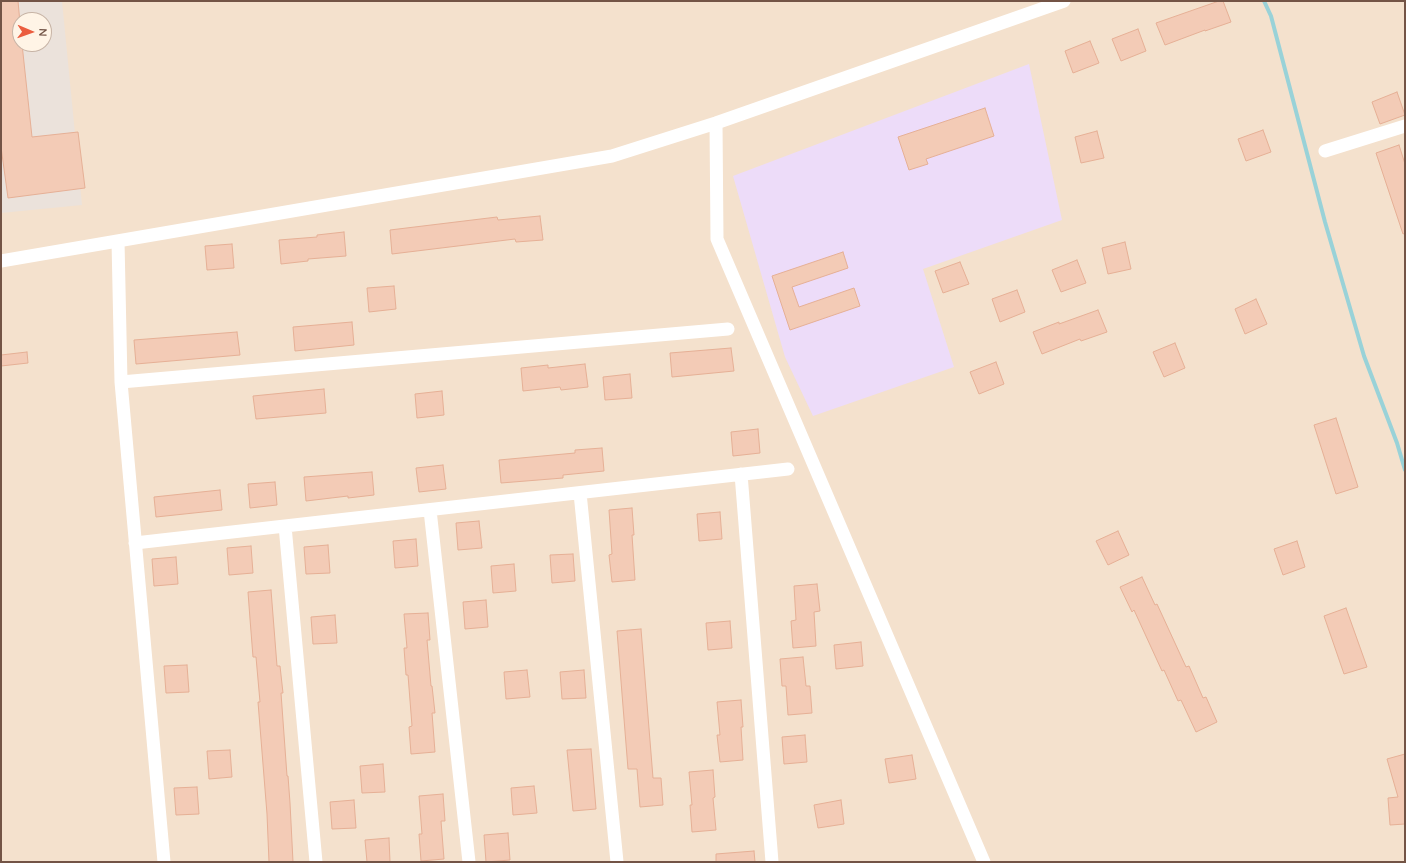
<!DOCTYPE html>
<style>
body{margin:0}
#map{position:relative;width:1406px;height:863px;overflow:hidden;background:#fdf0df;font-family:Quicksand,sans-serif}
canvas{display:block}
.frame{position:absolute;inset:0;border:2px solid #735446;pointer-events:none}
.north{position:absolute;left:12px;top:12px;width:40px;height:40px;box-sizing:border-box;background:#fff4e6;border:1px solid #c7b4a6;border-radius:50%;rotate:92deg;font-size:11px;font-weight:700;line-height:16px;text-align:center;color:#735446}
.north::after{content:'';display:block;margin:auto;width:14px;height:18px;background:#eb5d3f;clip-path:polygon(50% 0,100% 100%,50% 72%,0 100%)}
</style>
<div id="map">
<canvas width="1406" height="863"></canvas>
<div class="frame"></div>
<div class="north">N</div>
</div>
<script>
const g = document.querySelector('canvas').getContext('2d');
g.lineJoin = 'round';
function fill(path, color) { g.fillStyle = color; g.fill(path, 'evenodd'); }
const toPath = rows => new Path2D(rows.map(r => 'M' + r).join(''));
function trace(path, color, width, dash) { g.strokeStyle = color; g.lineWidth = width; g.lineCap = dash ? 'butt' : 'round'; g.setLineDash(dash || []); g.stroke(path); }
fill(toPath([
 [1,1,1405,1,1405,862,1,862],
 [20,20,44,20,44,44,20,44]
]), '#f4e1cd');
fill(toPath([
 [1,1,62,1,82,205,1,213],
 [20,20,44,20,44,44,20,44]
]), '#ebe2db');
fill(toPath([
 [1029,64,1062,220,923,269,954,367,813,416,785,357,733,176]
]), '#eddcf9');
trace(toPath([
 [1264,1,1271,16,1325,222,1364,356,1397,443,1405,470]
]), '#99d2d8', 4);
const building = toPath([
 [1,1,18,1,20,23,20,44,22,44,32,137,78,132,85,188,8,198,1,147,1,1],
 [1219,1,1223,1,1231,22,1205,31,1205,30,1165,45,1156,23,1219,1],
 [1138,29,1146,51,1121,61,1112,39,1138,29],
 [1090,41,1099,63,1073,73,1065,51,1090,41],
 [1397,92,1405,115,1380,124,1372,102,1397,92],
 [985,108,994,136,926,159,928,164,909,170,898,137,985,108],
 [1263,130,1271,152,1246,161,1238,139,1263,130],
 [1097,131,1104,158,1081,163,1075,137,1097,131],
 [1399,145,1405,164,1405,233,1403,234,1376,153,1399,145],
 [540,216,543,240,516,242,515,239,392,254,390,230,497,217,498,220,540,216],
 [344,232,346,256,308,259,308,261,281,264,279,240,317,237,317,235,344,232],
 [1125,242,1131,269,1108,274,1102,248,1125,242],
 [232,244,234,268,207,270,205,246,232,244],
 [843,252,848,268,792,287,799,307,854,288,860,306,790,330,772,276,843,252],
 [1077,260,1086,283,1061,292,1052,270,1077,260],
 [960,262,969,284,943,293,935,271,960,262],
 [394,286,396,309,369,312,367,288,394,286],
 [1017,290,1025,312,1000,322,992,299,1017,290],
 [1256,299,1267,324,1245,334,1235,309,1256,299],
 [1098,310,1107,332,1081,341,1080,339,1042,354,1033,332,1059,322,1059,324,1098,310],
 [352,322,354,345,295,351,293,327,352,322],
 [237,332,240,355,136,364,134,340,237,332],
 [1175,343,1185,368,1164,377,1153,352,1175,343],
 [731,348,734,371,672,377,670,353,731,348],
 [27,352,28,363,1,366,1,355,27,352],
 [996,362,1004,384,979,394,970,372,996,362],
 [585,364,588,387,561,390,560,387,523,391,521,368,548,365,548,368,585,364],
 [630,374,632,398,605,400,603,377,630,374],
 [324,389,326,413,256,419,253,396,324,389],
 [442,391,444,415,417,418,415,394,442,391],
 [1336,418,1358,487,1336,494,1314,425,1336,418],
 [758,429,760,453,733,456,731,432,758,429],
 [602,448,604,471,563,475,563,478,501,483,499,460,575,453,575,450,602,448],
 [443,465,446,489,419,492,416,468,443,465],
 [372,472,374,495,348,498,348,496,306,501,304,477,372,472],
 [275,482,277,505,250,508,248,484,275,482],
 [220,490,222,510,156,517,154,497,220,490],
 [632,508,634,535,632,535,635,580,612,582,609,555,612,554,609,510,632,508],
 [720,512,722,539,699,541,697,514,720,512],
 [479,521,482,548,458,550,456,523,479,521],
 [1118,531,1129,555,1108,565,1096,541,1118,531],
 [416,539,418,566,395,568,393,541,416,539],
 [1297,541,1305,567,1283,575,1274,549,1297,541],
 [328,545,330,573,306,574,304,547,328,545],
 [251,546,253,573,229,575,227,548,251,546],
 [573,554,575,581,552,583,550,555,573,554],
 [176,557,178,584,154,586,152,559,176,557],
 [514,564,516,591,493,593,491,566,514,564],
 [1142,577,1155,605,1157,604,1186,667,1189,666,1203,698,1206,697,1217,722,1196,732,1181,700,1178,701,1164,670,1162,671,1134,610,1132,612,1120,587,1142,577],
 [817,584,820,611,814,612,816,646,793,648,791,621,796,620,794,586,817,584],
 [271,590,277,666,280,666,283,693,281,693,287,776,288,776,290,803,293,862,269,862,267,814,258,702,260,702,256,657,253,657,250,619,248,592,271,590],
 [486,600,488,627,465,629,463,602,486,600],
 [1346,608,1367,667,1344,674,1324,616,1346,608],
 [428,613,430,640,427,640,431,686,432,686,435,713,432,713,435,752,411,754,409,727,412,726,408,675,406,675,404,648,407,648,404,614,428,613],
 [335,615,337,643,313,644,311,617,335,615],
 [730,621,732,648,708,650,706,623,730,621],
 [641,629,653,778,661,778,663,805,640,807,637,769,628,769,617,631,641,629],
 [861,642,863,666,836,669,834,645,861,642],
 [803,657,806,686,810,686,812,713,788,715,786,686,782,686,780,659,803,657],
 [187,665,189,692,166,693,164,666,187,665],
 [527,670,530,697,506,699,504,672,527,670],
 [584,670,586,698,562,699,560,672,584,670],
 [741,700,743,727,741,727,743,760,720,762,717,735,720,735,717,702,741,700],
 [805,735,807,762,784,764,782,737,805,735],
 [591,749,596,809,573,811,567,750,591,749],
 [230,750,232,777,209,779,207,751,230,750],
 [1405,754,1405,824,1390,825,1388,798,1398,797,1387,759,1405,754],
 [912,755,916,779,889,783,885,759,912,755],
 [383,764,385,792,362,793,360,766,383,764],
 [713,770,715,797,713,798,716,830,692,832,690,805,692,805,689,772,713,770],
 [534,786,537,813,513,815,511,788,534,786],
 [197,787,199,814,176,815,174,788,197,787],
 [443,794,445,821,441,821,444,859,421,861,419,834,422,834,419,796,443,794],
 [354,800,356,828,332,829,330,802,354,800],
 [841,800,844,824,818,828,814,805,841,800],
 [508,833,510,860,486,862,484,835,508,833],
 [389,838,390,862,367,862,365,840,389,838],
 [754,851,755,862,716,862,716,854,754,851]
]);
fill(building, '#f3cbb6');
trace(building, '#e6b096', 1);
trace(toPath([
 [716,123,717,239,984,862],
 [1325,151,1405,126],
 [118,241,121,382,164,862],
 [1,261,612,156,716,123,1064,1],
 [121,382,728,329],
 [741,474,772,862],
 [580,493,617,862],
 [430,510,469,862],
 [285,526,316,862],
 [135,543,788,469]
]), '#fff', 13);
</script>
